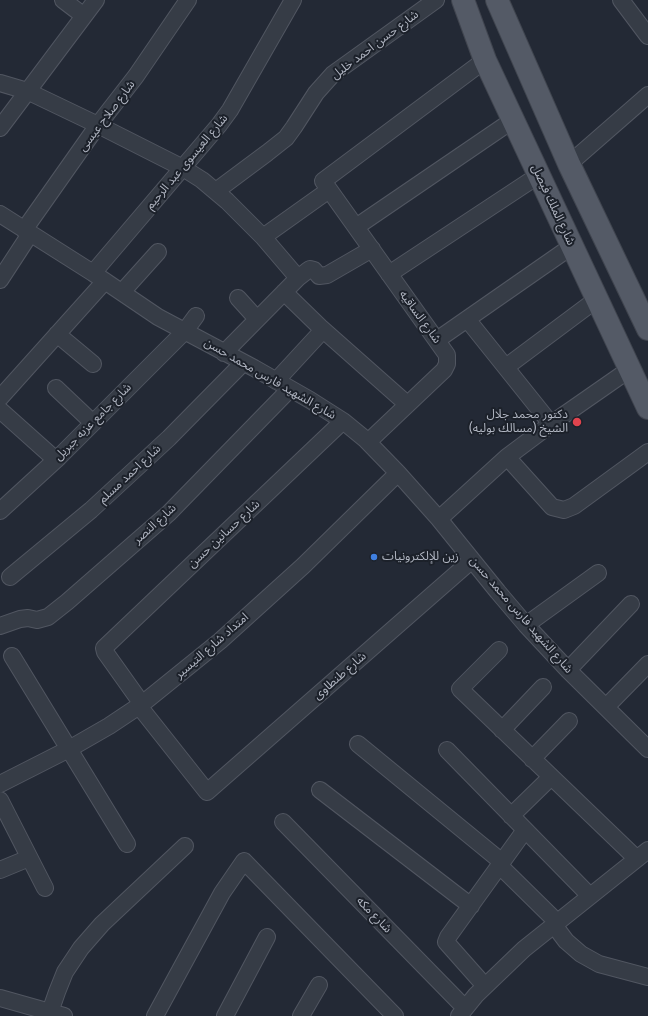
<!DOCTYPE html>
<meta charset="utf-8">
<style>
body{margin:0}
canvas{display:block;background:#232935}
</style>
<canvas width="648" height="1016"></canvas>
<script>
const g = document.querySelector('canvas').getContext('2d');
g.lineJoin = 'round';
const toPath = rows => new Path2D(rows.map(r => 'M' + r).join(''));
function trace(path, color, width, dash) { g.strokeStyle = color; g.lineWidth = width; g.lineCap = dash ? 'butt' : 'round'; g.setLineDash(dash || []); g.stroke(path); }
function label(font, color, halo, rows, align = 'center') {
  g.font = font + ' "Fira Sans","Noto Sans Arabic",sans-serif'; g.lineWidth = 4; g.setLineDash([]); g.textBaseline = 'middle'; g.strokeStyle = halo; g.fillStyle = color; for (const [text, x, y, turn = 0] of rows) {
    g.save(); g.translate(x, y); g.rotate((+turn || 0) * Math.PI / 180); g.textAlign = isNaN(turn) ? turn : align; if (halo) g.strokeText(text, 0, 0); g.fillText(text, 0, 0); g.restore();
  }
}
const minor = toPath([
 [63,0,84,16],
 [621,0,648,36],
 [0,83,27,91,98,125,183,168,202,180,227,201,263,237,298,278],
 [0,128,96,0],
 [569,164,648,95],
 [216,191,267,153,286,138,294,127,316,93,333,74,436,0],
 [0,214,93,273,158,317,254,368,310,400,343,421,365,439,398,473,439,519,498,592,526,625,568,670,648,749],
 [356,227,513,120],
 [24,230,98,125,136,76,188,0],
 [263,237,329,190],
 [93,273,219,125,230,110,293,0],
 [389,274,539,175],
 [0,280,30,234],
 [122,292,158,252],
 [284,292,320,327,407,404],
 [238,298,257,319],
 [467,319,551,424],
 [57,334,93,364],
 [437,340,572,246],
 [224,353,298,278,307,271,310,269,314,270,319,276,327,275,372,249],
 [506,367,597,299],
 [276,381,323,330],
 [56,388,93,423],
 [0,398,105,281],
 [0,410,56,460],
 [368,442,444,370,447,364,447,355,323,181,485,60],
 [507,457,552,507,564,510,574,506,648,452],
 [0,511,59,457,185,331,196,316],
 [439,519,507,457,551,424,630,369],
 [10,577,91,510,169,438,243,363],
 [526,625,598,573],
 [0,626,20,619,28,618,37,620,48,617,67,602,169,513,290,389],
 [499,650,460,689,637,859],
 [12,656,127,844],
 [568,670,631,604],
 [142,704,105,652,104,648,343,421],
 [139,706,207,792,472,560],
 [606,707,648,664],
 [502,730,543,687],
 [358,744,502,862],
 [447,750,590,896],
 [532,759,569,721],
 [0,784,69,749,109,726,142,704,220,641,303,566,398,473],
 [320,790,471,906],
 [0,800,45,888],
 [511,816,551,777],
 [283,822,465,1008],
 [500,866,557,922],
 [0,870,29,858],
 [554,925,566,941,581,954,599,964,648,977],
 [485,986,446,942,448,937,525,830],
 [0,998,64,1016],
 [50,1012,57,992,65,972,81,948,102,924,185,846],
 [155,1016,222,893,244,861,395,1016],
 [225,1016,267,937],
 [301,1016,319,985],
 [459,1016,476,995,524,949,648,850]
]);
const primary = toPath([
 [463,0,485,60,648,408],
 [497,0,569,164,648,329]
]);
trace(minor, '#515661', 18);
trace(primary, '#40454f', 24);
trace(minor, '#363c46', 16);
trace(primary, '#545a66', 22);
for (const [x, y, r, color] of [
 [577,422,5,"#e0444e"],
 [374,557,4,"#3f7fe0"]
]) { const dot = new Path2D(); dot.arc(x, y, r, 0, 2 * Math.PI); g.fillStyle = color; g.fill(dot); trace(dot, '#1c212a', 1.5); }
label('12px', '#b1b6c2', '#1c212a', [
 ["شارع حسن احمد خليل",375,45,-37],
 ["شارع صلاح عيسى",107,116,-53],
 ["شارع العيسوى عبد الرحيم",187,162,-50],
 ["شارع الملك فيصل",553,205,65],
 ["شارع الساقيه",420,317,54],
 ["شارع الشهيد فارس محمد حسن",270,379,30],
 ["شارع جامع عزبه جبريل",93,422,-45],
 ["شارع احمد مسلم",130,474,-43],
 ["شارع النصر",155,524,-42],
 ["شارع حسانين حسن",224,534,-43],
 ["شارع الشهيد فارس محمد حسن",521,615,49],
 ["امتداد شارع التيسير",212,646,-41],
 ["شارع طنطاوى",340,676,-41],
 ["شارع مكه",374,915,46]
]);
label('12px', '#b1b6c2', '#1c212a', [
 ["دكتور محمد جلال",568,415],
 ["الشيخ (مسالك بوليه)",568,429],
 ["زين للإلكترونيات",382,557,"left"]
], 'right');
</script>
